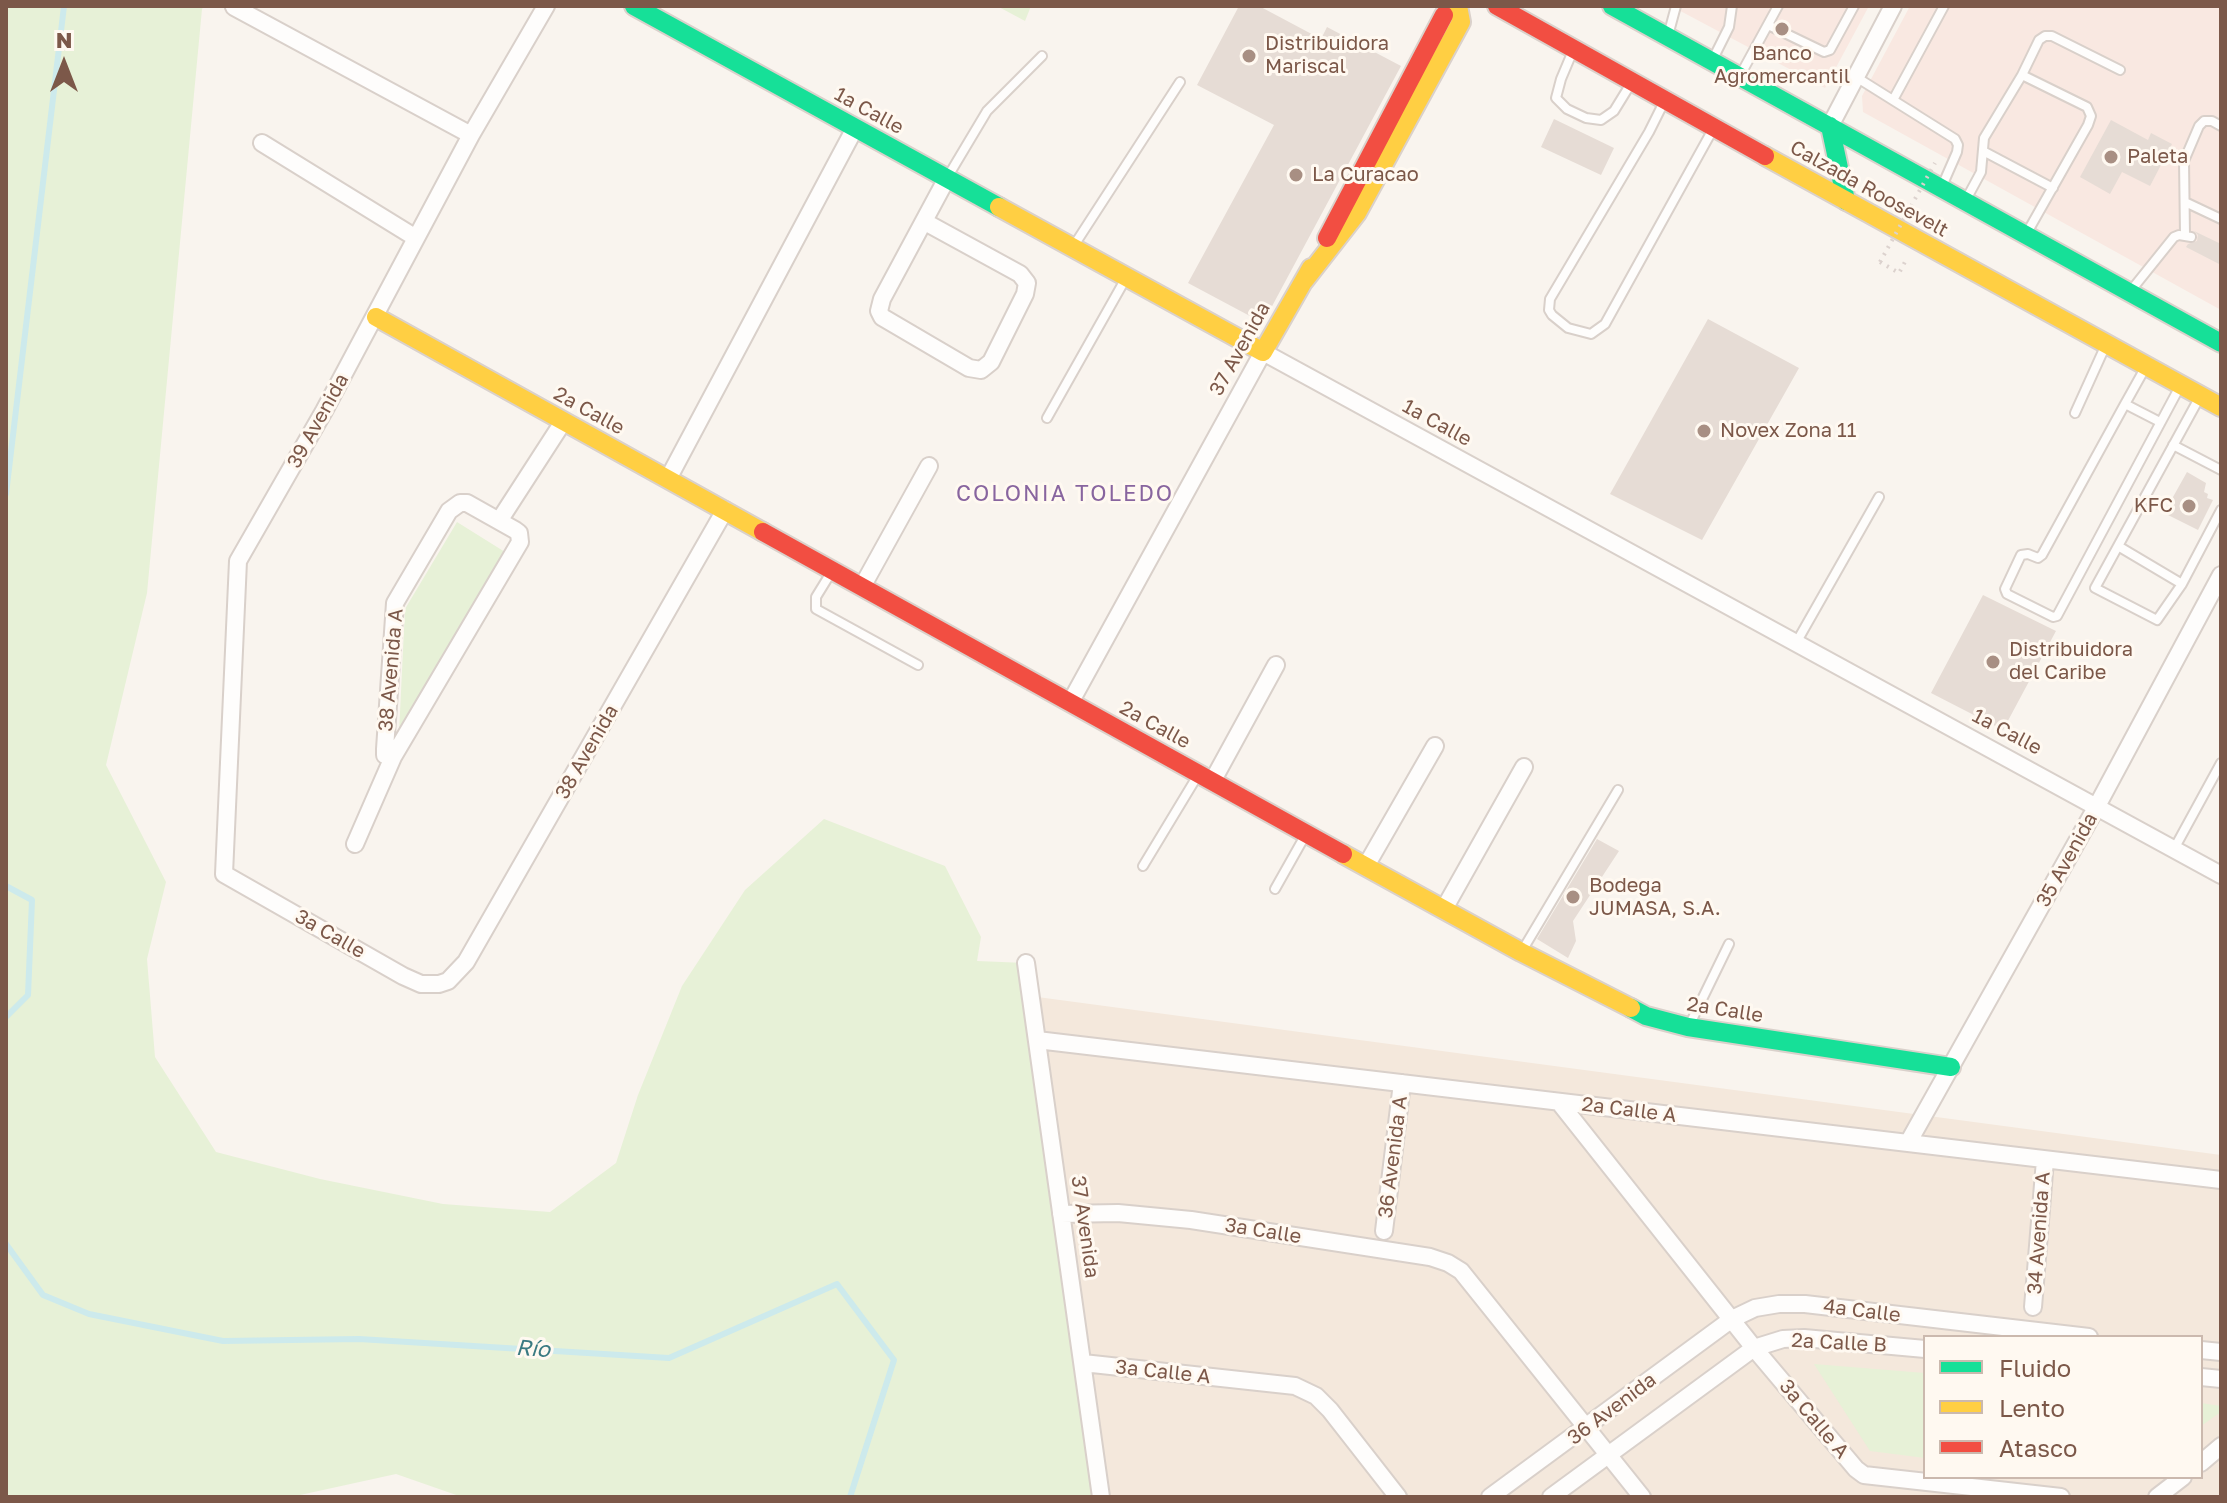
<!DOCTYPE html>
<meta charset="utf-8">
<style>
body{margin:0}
#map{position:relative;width:2227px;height:1503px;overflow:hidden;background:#f9f4ee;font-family:"Golos Text",sans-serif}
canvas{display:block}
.frame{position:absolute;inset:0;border:8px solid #7c5849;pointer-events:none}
.legend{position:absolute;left:1923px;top:1335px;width:280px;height:144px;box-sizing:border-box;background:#fff9f1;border:2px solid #cbb9ae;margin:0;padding:10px 14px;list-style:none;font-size:24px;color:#7c5849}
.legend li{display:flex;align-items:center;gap:16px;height:40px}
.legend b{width:40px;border:2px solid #cbb9ae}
.north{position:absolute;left:24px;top:24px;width:80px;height:80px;-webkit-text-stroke:6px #fff9f1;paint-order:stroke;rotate:0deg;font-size:22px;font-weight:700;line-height:32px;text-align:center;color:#7c5849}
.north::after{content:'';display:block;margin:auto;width:28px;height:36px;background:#7c5849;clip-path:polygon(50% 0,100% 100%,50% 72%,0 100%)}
</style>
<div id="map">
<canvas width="2227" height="1503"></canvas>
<div class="frame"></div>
<ul class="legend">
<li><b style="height:10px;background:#16e098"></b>Fluido</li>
<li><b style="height:10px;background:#ffcf43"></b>Lento</li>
<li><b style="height:10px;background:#f24e42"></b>Atasco</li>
</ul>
<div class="north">N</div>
</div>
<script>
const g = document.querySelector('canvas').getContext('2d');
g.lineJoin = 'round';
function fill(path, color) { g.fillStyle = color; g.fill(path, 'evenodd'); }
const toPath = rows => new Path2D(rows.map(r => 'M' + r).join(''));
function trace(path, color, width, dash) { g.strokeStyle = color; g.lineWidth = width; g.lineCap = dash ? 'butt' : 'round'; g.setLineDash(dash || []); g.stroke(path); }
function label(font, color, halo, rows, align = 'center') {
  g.font = font + ' "Golos Text",sans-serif'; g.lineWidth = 6; g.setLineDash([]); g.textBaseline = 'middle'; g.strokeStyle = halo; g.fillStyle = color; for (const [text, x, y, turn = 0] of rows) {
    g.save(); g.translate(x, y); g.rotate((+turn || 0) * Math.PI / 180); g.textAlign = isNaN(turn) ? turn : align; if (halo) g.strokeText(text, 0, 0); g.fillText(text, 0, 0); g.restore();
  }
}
fill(toPath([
 [1000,992,2221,1155,2221,1497,1059,1497],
 [1925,1337,2201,1337,2201,1477,1925,1477]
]), '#f4e8dc');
fill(toPath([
 [1671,6,1869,6,1825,88],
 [1910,6,2221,6,2221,310,1863,112,1862,96]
]), '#f9e8e1');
fill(toPath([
 [6,6,204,6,202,9,147,593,106,765,166,882,147,959,155,1057,216,1152,320,1179,443,1204,550,1212,616,1163,638,1095,682,986,745,890,824,819,945,866,981,937,977,961,1026,963,1101,1497,462,1497,396,1474,291,1497,6,1497],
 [997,6,1031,6,1025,21],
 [457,522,505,552,399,733,405,609],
 [1814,1364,1925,1373,1925,1458,1870,1451],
 [2201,1403,2221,1406,2221,1412,2201,1426]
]), '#e7f1d7');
trace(toPath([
 [6,494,64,6],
 [6,886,32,900,28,995,6,1017],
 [6,1244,43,1295,89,1314,223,1341,359,1339,669,1358,837,1284,894,1360,850,1497]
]), '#cdeaec', 6);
fill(toPath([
 [1239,6,1259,6,1321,39,1327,27,1401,66,1263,323,1188,283,1274,125,1197,85],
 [1554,119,1614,148,1601,175,1541,147],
 [2111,120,2148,140,2151,133,2172,144,2150,186,2122,172,2110,194,2080,177],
 [2194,231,2221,244,2221,265,2186,247,2188,244,2197,241,2198,235],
 [1708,319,1799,368,1702,540,1610,494],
 [2187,472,2206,483,2204,492,2208,494,2207,498,2213,500,2198,530,2164,513],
 [1983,595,2056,631,2003,730,1931,693],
 [1597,839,1619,851,1573,921,1576,941,1568,958,1537,939]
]), '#e6dcd5');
const lane = toPath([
 [1768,25,1824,52,1830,50,1854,6],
 [1669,32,1676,6],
 [1572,53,1561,79,1556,98,1567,109,1586,118,1601,120,1614,111,1630,85],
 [1714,57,1729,27,1732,6],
 [1742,72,1778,6],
 [2022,75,2039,40,2045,36,2052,36,2120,70],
 [1856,77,1955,139,1958,145,1957,152,1943,184],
 [1893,100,1944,6],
 [1663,104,1649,132,1550,299,1549,310,1552,315,1568,328,1591,334,1605,324,1712,131],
 [1983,151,2053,188],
 [947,178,987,111,1042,56],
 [1968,196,1981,172,1984,138,2022,75,2087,107,2091,116,2088,125,2028,231],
 [2185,202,2221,219],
 [2185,235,2184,161,2199,126,2204,121,2212,121,2221,126],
 [1073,247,1180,82],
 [2133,288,2174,237,2179,235,2191,237],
 [2197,402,2095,588,2157,620,2182,584,2221,510],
 [2125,404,2144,370],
 [2075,413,2104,349],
 [1047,418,1126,278],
 [2160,422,2125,404,2042,555,2038,558,2028,554,2021,555,2005,589,2007,594,2053,617,2057,616,2178,390],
 [2173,445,2221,470],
 [2118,546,2182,584],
 [832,571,816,597,816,609,918,665],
 [1796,643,1879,497],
 [2174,849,2221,763],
 [1143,866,1198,775],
 [1275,889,1306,834],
 [1522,951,1618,790],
 [1689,1026,1729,944]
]);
const street = toPath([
 [546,6,471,135,324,411,238,561,224,874,403,976,421,984,439,984,448,981,466,962,725,510],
 [234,7,471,135],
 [1830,126,1893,6],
 [262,143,416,238],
 [925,222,1020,274,1027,283,1025,294,991,362,981,370,969,368,882,317,879,311,882,299,947,178],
 [668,479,855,128],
 [499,521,563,422],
 [862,587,929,466],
 [1070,703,1263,352,2221,875],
 [1212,782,1276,665],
 [355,844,393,757,520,542,519,533,515,530,467,503,460,503,449,511,395,603,385,749,385,755,393,757],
 [1366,866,1435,746],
 [1444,909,1524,767],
 [1026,963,1101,1497],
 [1037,1040,2221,1180],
 [1559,1102,1754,1348,1856,1469,1864,1475,2061,1497],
 [1908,1143,2097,806,2221,575],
 [1061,1214,1118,1213,1191,1220,1430,1257,1448,1263,1461,1271,1642,1497],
 [1384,1231,1402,1083],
 [2033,1307,2045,1160],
 [2201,1350,2221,1352],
 [1083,1363,1295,1386,1316,1396,1330,1410,1398,1497],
 [2201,1377,2221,1379],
 [2201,1463,2221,1446],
 [1490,1497,1732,1319,1755,1308,1779,1304,1805,1304,2089,1337],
 [1551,1497,1754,1348,1783,1339,1804,1338,1925,1349],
 [2157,1497,2183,1477]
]);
const fast = toPath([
 [634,6,999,207],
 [1612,6,2221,343],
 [1830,126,1846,201],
 [1631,1008,1646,1016,1688,1027,1951,1067]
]);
const slow = toPath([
 [1765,156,2221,407],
 [999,207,1263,352,1311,268],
 [1304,281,1357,213,1461,22,1458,6],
 [376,317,763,532],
 [1343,854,1521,952,1631,1008]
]);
const jam = toPath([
 [1497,6,1765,156],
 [1327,238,1444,15],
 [763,532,1343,854]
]);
trace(lane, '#d9d0ca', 12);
trace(street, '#d9d0ca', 20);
trace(fast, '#dad1cb', 22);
trace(slow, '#dad1cb', 22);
trace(jam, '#dad1cb', 22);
trace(toPath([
 [1880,262,1899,273,1906,260]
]), '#dcd2ce', 4, [2, 6]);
trace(lane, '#fefdfc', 8);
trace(street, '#fefdfc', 16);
trace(fast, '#16e098', 18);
trace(slow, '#ffcf43', 18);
trace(jam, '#f24e42', 18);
trace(toPath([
 [1880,262,1935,163]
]), '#dcd2ce', 4, [2, 6]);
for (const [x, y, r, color] of [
 [1782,29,8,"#a88f83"],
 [1249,56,8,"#a88f83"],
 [2111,157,8,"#a88f83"],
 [1296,175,8,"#a88f83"],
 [1704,431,8,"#a88f83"],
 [2189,506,8,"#a88f83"],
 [1993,662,8,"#a88f83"],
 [1573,897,8,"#a88f83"]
]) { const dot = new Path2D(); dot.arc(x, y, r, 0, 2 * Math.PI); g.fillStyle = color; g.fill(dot); trace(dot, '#fff9f1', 3); }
label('20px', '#7c5849', '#fff9f1', [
 ["Distribuidora",1265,44],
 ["Mariscal",1265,67],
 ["Banco",1782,54,"center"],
 ["Agromercantil",1782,77,"center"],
 ["Paleta",2127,157],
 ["La Curacao",1312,175],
 ["Novex Zona 11",1720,431],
 ["KFC",2173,506,"right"],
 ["Distribuidora",2009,650],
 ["del Caribe",2009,673],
 ["Bodega",1589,886],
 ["JUMASA, S.A.",1589,909]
], 'left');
label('20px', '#7c5849', '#fff9f1', [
 ["1a Calle",869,111,29],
 ["Calzada Roosevelt",1869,189,29],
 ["37 Avenida",1240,349,-61],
 ["2a Calle",589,411,29],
 ["39 Avenida",318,421,-61],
 ["1a Calle",1437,423,29],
 ["38 Avenida A",391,670,-85],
 ["2a Calle",1155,725,29],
 ["1a Calle",2007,732,28],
 ["38 Avenida",587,752,-60],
 ["35 Avenida",2067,860,-61],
 ["3a Calle",330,934,30],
 ["2a Calle",1725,1010,9],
 ["2a Calle A",1629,1110,7],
 ["36 Avenida A",1393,1157,-83],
 ["37 Avenida",1085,1227,82],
 ["3a Calle",1263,1231,9],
 ["34 Avenida A",2039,1233,-86],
 ["4a Calle",1862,1311,7],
 ["2a Calle B",1839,1343,3],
 ["3a Calle A",1163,1372,6],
 ["36 Avenida",1612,1409,-37],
 ["3a Calle A",1814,1419,50]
]);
g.letterSpacing = '2px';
label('22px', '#88659f', '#fff9f1', [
 ["COLONIA TOLEDO",1065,494]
]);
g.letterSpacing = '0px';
label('italic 22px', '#3a7a82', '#fff9f1', [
 ["Río",533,1349,4]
]);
</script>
